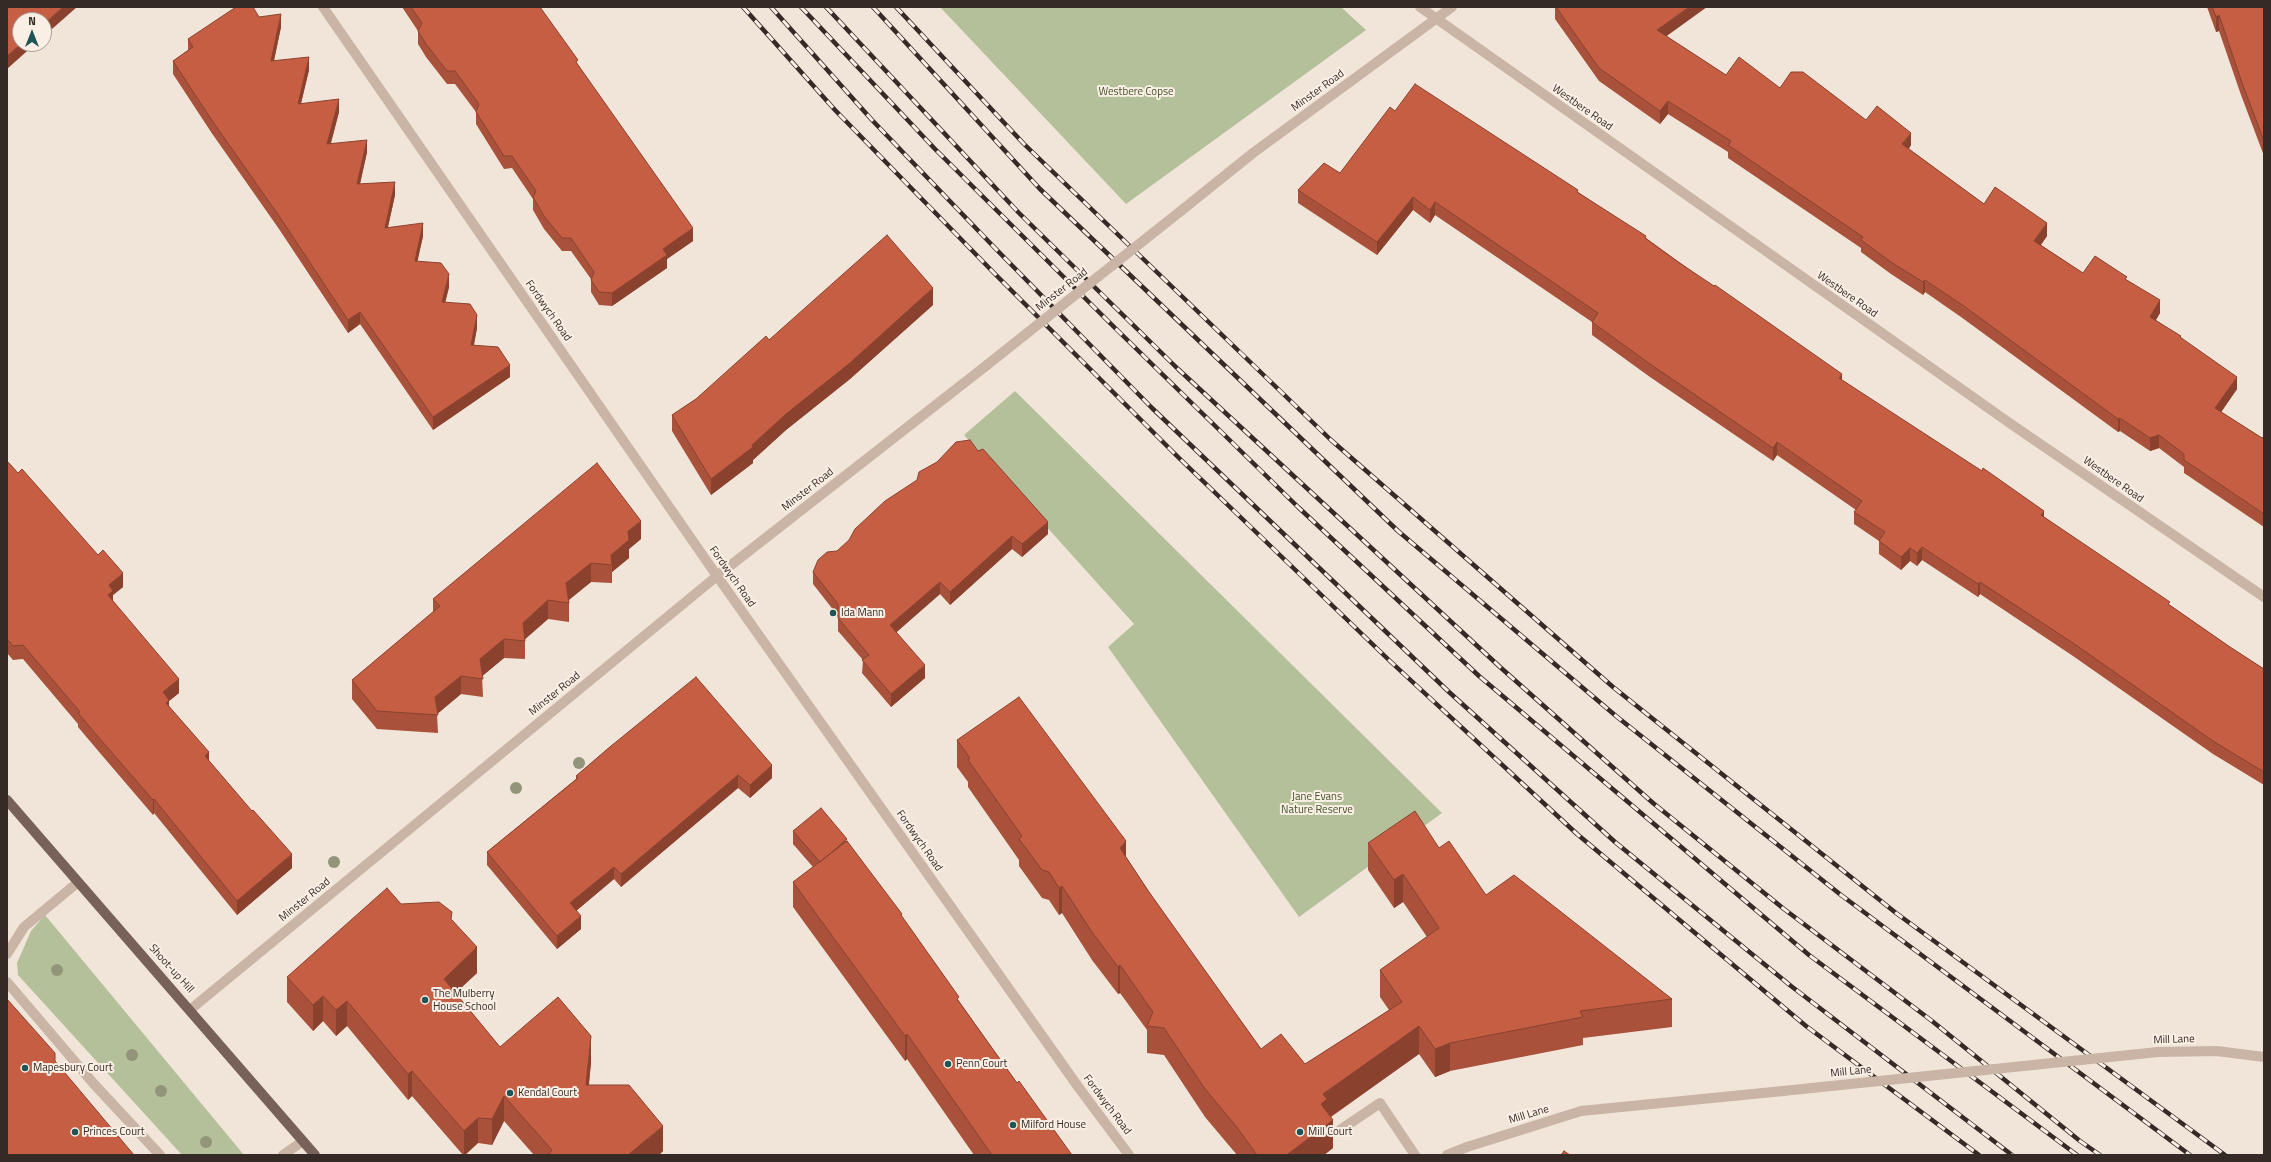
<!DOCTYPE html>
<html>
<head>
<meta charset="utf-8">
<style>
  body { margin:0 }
  #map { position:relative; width:2271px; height:1162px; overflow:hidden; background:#f1e5d9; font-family:"Titillium Web",sans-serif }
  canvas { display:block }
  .frame { position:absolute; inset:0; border:8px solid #352a26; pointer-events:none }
  .north { position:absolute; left:12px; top:12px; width:40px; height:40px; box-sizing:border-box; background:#f9efe5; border:1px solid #aba099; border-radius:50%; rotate:0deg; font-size:11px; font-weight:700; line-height:16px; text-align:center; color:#352a26 }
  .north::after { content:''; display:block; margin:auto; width:14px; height:18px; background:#1d5455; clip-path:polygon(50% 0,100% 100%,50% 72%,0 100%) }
</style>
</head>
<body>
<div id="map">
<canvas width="2271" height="1162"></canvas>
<div class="frame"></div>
<div class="north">N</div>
</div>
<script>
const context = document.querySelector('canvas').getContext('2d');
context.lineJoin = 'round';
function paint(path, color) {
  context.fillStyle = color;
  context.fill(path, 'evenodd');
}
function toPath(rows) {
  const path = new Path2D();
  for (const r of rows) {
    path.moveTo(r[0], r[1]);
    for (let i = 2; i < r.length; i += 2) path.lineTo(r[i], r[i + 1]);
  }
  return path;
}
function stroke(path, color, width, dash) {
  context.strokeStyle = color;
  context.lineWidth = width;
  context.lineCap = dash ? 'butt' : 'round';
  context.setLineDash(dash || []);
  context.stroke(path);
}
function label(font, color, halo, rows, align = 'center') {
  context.font = font + ' "Titillium Web",sans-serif';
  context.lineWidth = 4;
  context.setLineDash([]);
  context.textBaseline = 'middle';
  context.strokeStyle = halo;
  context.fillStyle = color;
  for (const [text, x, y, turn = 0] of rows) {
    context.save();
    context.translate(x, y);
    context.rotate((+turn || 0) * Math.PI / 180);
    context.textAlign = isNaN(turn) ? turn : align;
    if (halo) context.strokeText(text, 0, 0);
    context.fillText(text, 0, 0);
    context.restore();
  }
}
paint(toPath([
  [940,7,1341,7,1366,30,1126,204],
  [1015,391,1442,813,1299,917,1108,647,1134,624,964,435],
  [45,915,244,1155,182,1155,18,975,17,963,31,931]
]), '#b4c099');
stroke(toPath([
  [323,7,717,576,1079,1088,1129,1155],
  [1420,7,2011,424,2264,597],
  [1182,210,1253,153,1452,7],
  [7,954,24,927,77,883],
  [7,982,93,1083,160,1155],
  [191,1009,717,576,987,365],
  [2158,1052,2217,1051,2264,1057],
  [1340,1130,1380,1103,1415,1155],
  [283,1155,303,1141],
  [1447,1155,1467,1147,1581,1111,1783,1091]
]), '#c9b4a5', 10);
stroke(toPath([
  [7,800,315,1155]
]), '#776158', 10);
const rail = toPath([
  [743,7,835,110,995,274,1179,458,1391,662,1577,834,1806,1026,1979,1155],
  [771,7,872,120,992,245,1152,408,1449,692,1615,842,1791,986,2012,1155],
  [801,7,935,149,1112,325,1298,507,1479,676,1809,955,2077,1155],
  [826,7,1019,213,1178,369,1500,667,1653,803,1784,909,1932,1021,2080,1141,2100,1155],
  [873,7,1040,189,1398,531,1616,716,1841,895,2190,1155],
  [896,7,1024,144,1331,440,1613,687,1896,913,2225,1155]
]);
stroke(rail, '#352a26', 4.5);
stroke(rail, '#f9efe5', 3, [9]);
stroke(toPath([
  [987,365,1182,210],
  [1783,1091,2158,1052]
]), '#c9b4a5', 10);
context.fillStyle = '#929579';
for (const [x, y] of [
  [579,763],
  [516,788],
  [334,862],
  [57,970],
  [132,1055],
  [161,1091],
  [206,1142]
]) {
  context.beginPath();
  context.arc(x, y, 6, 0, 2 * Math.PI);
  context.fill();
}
paint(toPath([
  [402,7,540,7,693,241,667,259,667,268,612,306,599,305,591,292,591,279,571,251,562,251,544,229,533,210,533,199,512,168,504,169,476,124,476,112,455,84,447,84,426,57,418,44,418,31],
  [1555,7,1666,36,1726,75,1780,88,1866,120,1911,145,1909,149,1984,204,2047,236,2041,245,2083,273,2127,280,2160,313,2156,320,2181,338,2237,389,2221,412,2262,438,2264,436,2264,527,2184,473,2184,467,2159,448,2150,451,2120,431,2118,432,1961,317,1925,292,1923,295,1891,274,1861,252,1861,248,1728,158,1728,152,1668,114,1660,124,1599,81,1555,19],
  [2207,7,2264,7,2264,156,2241,95,2219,31,2216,32],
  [281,27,274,61,309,70,301,103,339,112,331,143,367,152,360,184,395,195,388,227,423,236,417,261,449,287,445,303,477,328,474,345,510,377,433,430,360,324,348,333,279,229,211,132,173,74,173,61,188,50,188,39],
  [1395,111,1578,192,1646,238,1842,380,2044,517,2230,647,2264,669,2264,785,2213,754,2073,656,1980,594,1978,597,1922,560,1917,566,1910,561,1901,570,1879,554,1879,541,1854,524,1854,512,1856,510,1777,455,1773,461,1650,377,1592,335,1592,322,1435,215,1430,223,1413,210,1377,255,1298,203,1298,190,1340,173],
  [933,305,850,379,786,430,753,460,753,463,711,495,672,431,672,415,696,399,769,340],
  [978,451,1048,534,1022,557,1012,549,950,605,940,594,896,632,925,678,891,707,862,673,863,660,838,631,838,616,813,584,813,572,837,551],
  [7,461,123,587,113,595,113,601,179,693,169,701,169,706,209,761,292,868,237,915,154,813,153,815,100,753,78,727,78,724,23,659,13,660,7,653],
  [641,539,629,549,629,558,612,572,612,583,591,582,569,600,569,622,548,619,525,639,525,659,504,658,482,676,483,697,461,694,437,714,438,733,377,729,352,699,352,680,433,612,433,599],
  [957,740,1126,857,1149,892,1261,1049,1305,1064,1389,1010,1380,997,1380,970,1427,937,1403,902,1394,908,1368,870,1368,843,1439,848,1486,895,1672,999,1672,1027,1583,1038,1583,1045,1450,1071,1435,1077,1419,1054,1331,1117,1333,1148,1324,1155,1237,1155,1205,1117,1164,1055,1147,1053,1147,1030,1120,993,1118,994,1092,960,1062,913,1059,915,1049,900,1042,898,1019,866,1019,860,968,787,968,782,957,767],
  [611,746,772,778,750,798,738,788,621,887,614,879,576,911,581,929,557,949,487,865,487,852,576,779,576,776],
  [793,831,847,841,902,918,959,1001,1017,1083,1072,1155,974,1155,907,1059,905,1061,793,907,793,882,813,867,793,844],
  [401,904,452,920,477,973,455,993,500,1047,591,1062,589,1085,663,1151,659,1155,534,1155,504,1121,492,1145,478,1143,465,1155,463,1155,412,1096,408,1100,347,1026,336,1036,323,1021,313,1031,287,1002,287,977]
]), '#a9513a');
paint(toPath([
  [63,7,77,7,44,36,44,24],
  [1689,7,1707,7,1657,43,1657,30],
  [281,14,281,27,271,74,271,61],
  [2219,15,2219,31,2216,32,2216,17],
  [21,44,35,44,7,69,7,56],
  [309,57,309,70,298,116,298,104],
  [339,99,339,112,327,157,327,144],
  [1668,101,1668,114,1660,124,1660,111],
  [1911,133,1911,145,1902,157,1902,144],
  [367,140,367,152,357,197,357,184],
  [395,182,395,195,385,240,385,228],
  [1413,197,1413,210,1377,255,1377,242],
  [1435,202,1435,215,1430,223,1430,210],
  [423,223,423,236,415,273,415,261],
  [2047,223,2047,236,2034,254,2034,241],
  [693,228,693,241,667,259,667,268,612,306,612,293,663,249],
  [449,274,449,287,442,315,442,302],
  [1925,280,1925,292,1923,295,1923,282],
  [933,288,933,305,850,379,786,430,753,460,753,463,711,495,711,479,752,445,786,414],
  [2160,300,2160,313,2150,329,2150,317],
  [360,312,360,324,348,333,348,320],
  [477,315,477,328,471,358,471,345],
  [510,365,510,377,433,430,433,417],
  [1842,374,1842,387,1839,378],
  [2237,377,2237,389,2215,421,2215,408],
  [2120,418,2120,431,2118,432,2118,419],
  [2159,435,2159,448,2150,451,2150,438],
  [1777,442,1777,455,1773,461,1773,448],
  [2044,511,2044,524,2041,515],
  [641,521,641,539,629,549,629,558,612,572,612,565,611,555,628,531],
  [1048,522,1048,534,1022,557,1022,544],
  [1012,536,1012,549,950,605,950,592],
  [1922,547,1922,560,1917,566,1917,553],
  [1910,548,1910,561,1901,570,1901,557],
  [591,563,591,582,566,602,566,583],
  [123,573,123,587,113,595,113,605,108,609,109,585],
  [940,582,940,594,890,638,890,625],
  [1980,582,1980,594,1978,597,1978,584],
  [548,600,548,619,523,641,523,623],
  [504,639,504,658,480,678,480,659],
  [925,665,925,678,891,707,891,694],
  [461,676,461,694,436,715,435,697],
  [179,679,179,693,169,701,169,715,163,692],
  [209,752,209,766,205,756],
  [772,765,772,778,750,798,750,785],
  [738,775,738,788,621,887,621,874],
  [154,799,154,813,153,815,153,800],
  [1126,841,1126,869,1120,848],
  [292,854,292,868,237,915,237,901],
  [614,867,614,879,570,916,570,903],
  [1403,874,1403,902,1394,908,1394,880],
  [1062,886,1062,913,1059,915,1059,888],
  [581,916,581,929,557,949,557,936],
  [477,947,477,973,444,1004,444,979],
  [1120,965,1120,993,1118,994,1118,967],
  [323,996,323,1021,313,1031,313,1005],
  [347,1001,347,1026,336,1036,336,1010],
  [1419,1026,1419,1054,1327,1119,1333,1120,1333,1148,1324,1155,1288,1155,1288,1154,1321,1104,1323,1094],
  [907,1034,907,1059,905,1061,905,1036],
  [591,1036,591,1062,586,1110,586,1085],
  [1450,1043,1450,1071,1435,1077,1435,1049],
  [412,1071,412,1096,408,1100,408,1074],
  [504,1096,504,1121,492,1145,492,1119],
  [478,1118,478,1143,465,1155,464,1155,464,1131],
  [663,1126,663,1151,659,1155,628,1155]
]), '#8a422f');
const building = toPath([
  [7,7,63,7,44,24,44,20,20,20,20,44,21,44,7,56,7,7],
  [236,7,253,7,259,17,281,14,271,61,309,57,298,104,339,99,327,144,367,140,357,184,395,182,385,228,423,223,415,261,441,263,449,274,442,302,470,304,477,315,471,345,498,347,510,365,433,417,360,312,348,320,279,216,211,119,173,61,193,47,188,39,236,7],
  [411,7,540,7,578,60,576,62,693,228,663,249,667,255,612,293,599,292,591,280,594,272,571,238,562,238,544,216,533,197,536,191,512,156,504,156,476,112,479,104,455,71,447,71,426,44,418,31,422,23,411,7],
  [1556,7,1689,7,1657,30,1726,75,1739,57,1780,88,1791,72,1803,72,1866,120,1877,106,1911,133,1902,144,1984,204,1995,187,2047,223,2034,241,2083,273,2095,256,2127,277,2125,279,2160,300,2150,317,2181,336,2180,337,2237,377,2215,408,2262,438,2264,436,2264,514,2184,460,2184,454,2159,435,2150,438,2120,418,2118,419,1961,304,1925,280,1923,282,1891,262,1861,240,1863,237,1728,145,1731,141,1668,101,1660,111,1599,68,1556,7],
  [2212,7,2264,7,2264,141,2241,80,2219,15,2216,17,2212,7],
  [1415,84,1578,190,1577,192,1646,236,1645,238,1678,262,1714,286,1715,285,1842,374,1839,378,1982,471,1983,468,2044,511,2041,515,2170,602,2168,604,2230,647,2264,669,2264,772,2213,741,2073,643,1980,582,1978,584,1922,547,1917,553,1910,548,1901,557,1879,541,1885,532,1854,512,1862,501,1777,442,1773,448,1650,364,1592,322,1598,313,1435,202,1430,210,1413,197,1377,242,1298,190,1324,163,1340,173,1390,107,1395,111,1415,84],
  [887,235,933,288,850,363,786,414,752,445,753,447,711,479,672,415,696,399,766,336,769,340,887,235],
  [970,440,978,451,983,449,1048,522,1022,544,1012,536,950,592,940,582,890,625,925,665,891,694,862,660,869,655,838,618,838,604,813,572,818,560,827,552,837,551,849,540,855,529,885,501,917,480,919,472,937,462,956,442,970,440],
  [7,461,18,473,22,469,98,555,103,550,123,573,109,585,113,591,108,595,179,679,163,692,169,700,166,703,209,752,205,756,252,811,253,810,292,854,237,901,154,799,153,800,100,739,78,713,80,712,23,645,13,646,7,639,7,461],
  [597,463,641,521,628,531,629,540,611,555,612,565,591,563,566,583,569,603,548,600,523,623,525,641,504,639,480,659,483,679,461,676,435,697,438,715,377,711,352,680,440,606,433,599,597,463],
  [696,677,772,765,750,785,738,775,621,874,614,867,570,903,581,916,557,936,487,852,578,778,576,776,611,746,696,677],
  [1019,697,1126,841,1120,848,1149,892,1261,1049,1281,1034,1305,1064,1402,1002,1380,970,1439,928,1403,874,1394,880,1368,843,1415,811,1439,848,1449,841,1486,895,1514,875,1672,999,1580,1011,1583,1017,1450,1043,1435,1049,1419,1026,1323,1094,1327,1099,1321,1104,1333,1120,1288,1154,1288,1155,1257,1155,1236,1126,1205,1089,1164,1028,1147,1026,1153,1012,1120,965,1118,967,1092,932,1062,886,1059,888,1049,872,1042,870,1019,839,1022,836,968,760,970,758,957,740,1019,697],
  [821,808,847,839,831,853,820,862,793,831,821,808],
  [847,841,902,914,901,915,959,997,957,999,1017,1083,1019,1081,1072,1155,992,1155,907,1034,905,1036,793,882,847,841],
  [387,888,401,904,439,902,452,912,451,919,477,947,444,979,500,1047,558,997,591,1036,586,1085,629,1085,663,1126,628,1155,548,1155,552,1150,504,1096,492,1119,478,1118,464,1131,412,1071,408,1074,347,1001,336,1010,323,996,313,1005,287,977,387,888],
  [7,999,55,1053,55,1061,134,1155,7,1155,7,999],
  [1564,1151,1570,1155,1561,1155,1564,1151]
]);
paint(building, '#c55e43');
stroke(building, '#8a422f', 1);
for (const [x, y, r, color] of [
  [833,613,4,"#1d5455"],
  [425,1000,4,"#1d5455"],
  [948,1064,4,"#1d5455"],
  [25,1068,4,"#1d5455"],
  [510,1093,4,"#1d5455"],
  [1013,1125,4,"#1d5455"],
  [75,1132,4,"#1d5455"],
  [1300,1132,4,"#1d5455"]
]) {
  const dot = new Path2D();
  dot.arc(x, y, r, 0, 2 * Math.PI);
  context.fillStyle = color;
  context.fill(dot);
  stroke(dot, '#f9efe5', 1.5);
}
label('11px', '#352a26', '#f9efe5', [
  ["Minster Road",1318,91,-36],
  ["Westbere Road",1582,108,35],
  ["Minster Road",1062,290,-38],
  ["Westbere Road",1847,295,35],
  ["Fordwych Road",548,311,55],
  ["Westbere Road",2113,480,35],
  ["Minster Road",808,490,-38],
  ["Fordwych Road",732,577,55],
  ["Minster Road",555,694,-39],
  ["Fordwych Road",919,841,55],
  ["Minster Road",305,900,-39],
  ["Shoot-up Hill",171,969,48],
  ["Mill Lane",2174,1040,-2],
  ["Mill Lane",1851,1072,-6],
  ["Fordwych Road",1107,1105,53],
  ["Mill Lane",1529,1115,-17]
]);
label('11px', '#45532b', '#f9efe5', [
  ["Westbere Copse",1136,92],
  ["Jane Evans",1317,797],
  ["Nature Reserve",1317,810]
]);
label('11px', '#352a26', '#f9efe5', [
  ["Ida Mann",841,613],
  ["The Mulberry",433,994],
  ["House School",433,1007],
  ["Penn Court",956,1064],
  ["Mapesbury Court",33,1068],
  ["Kendal Court",518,1093],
  ["Milford House",1021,1125],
  ["Princes Court",83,1132],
  ["Mill Court",1308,1132]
], 'left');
</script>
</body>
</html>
